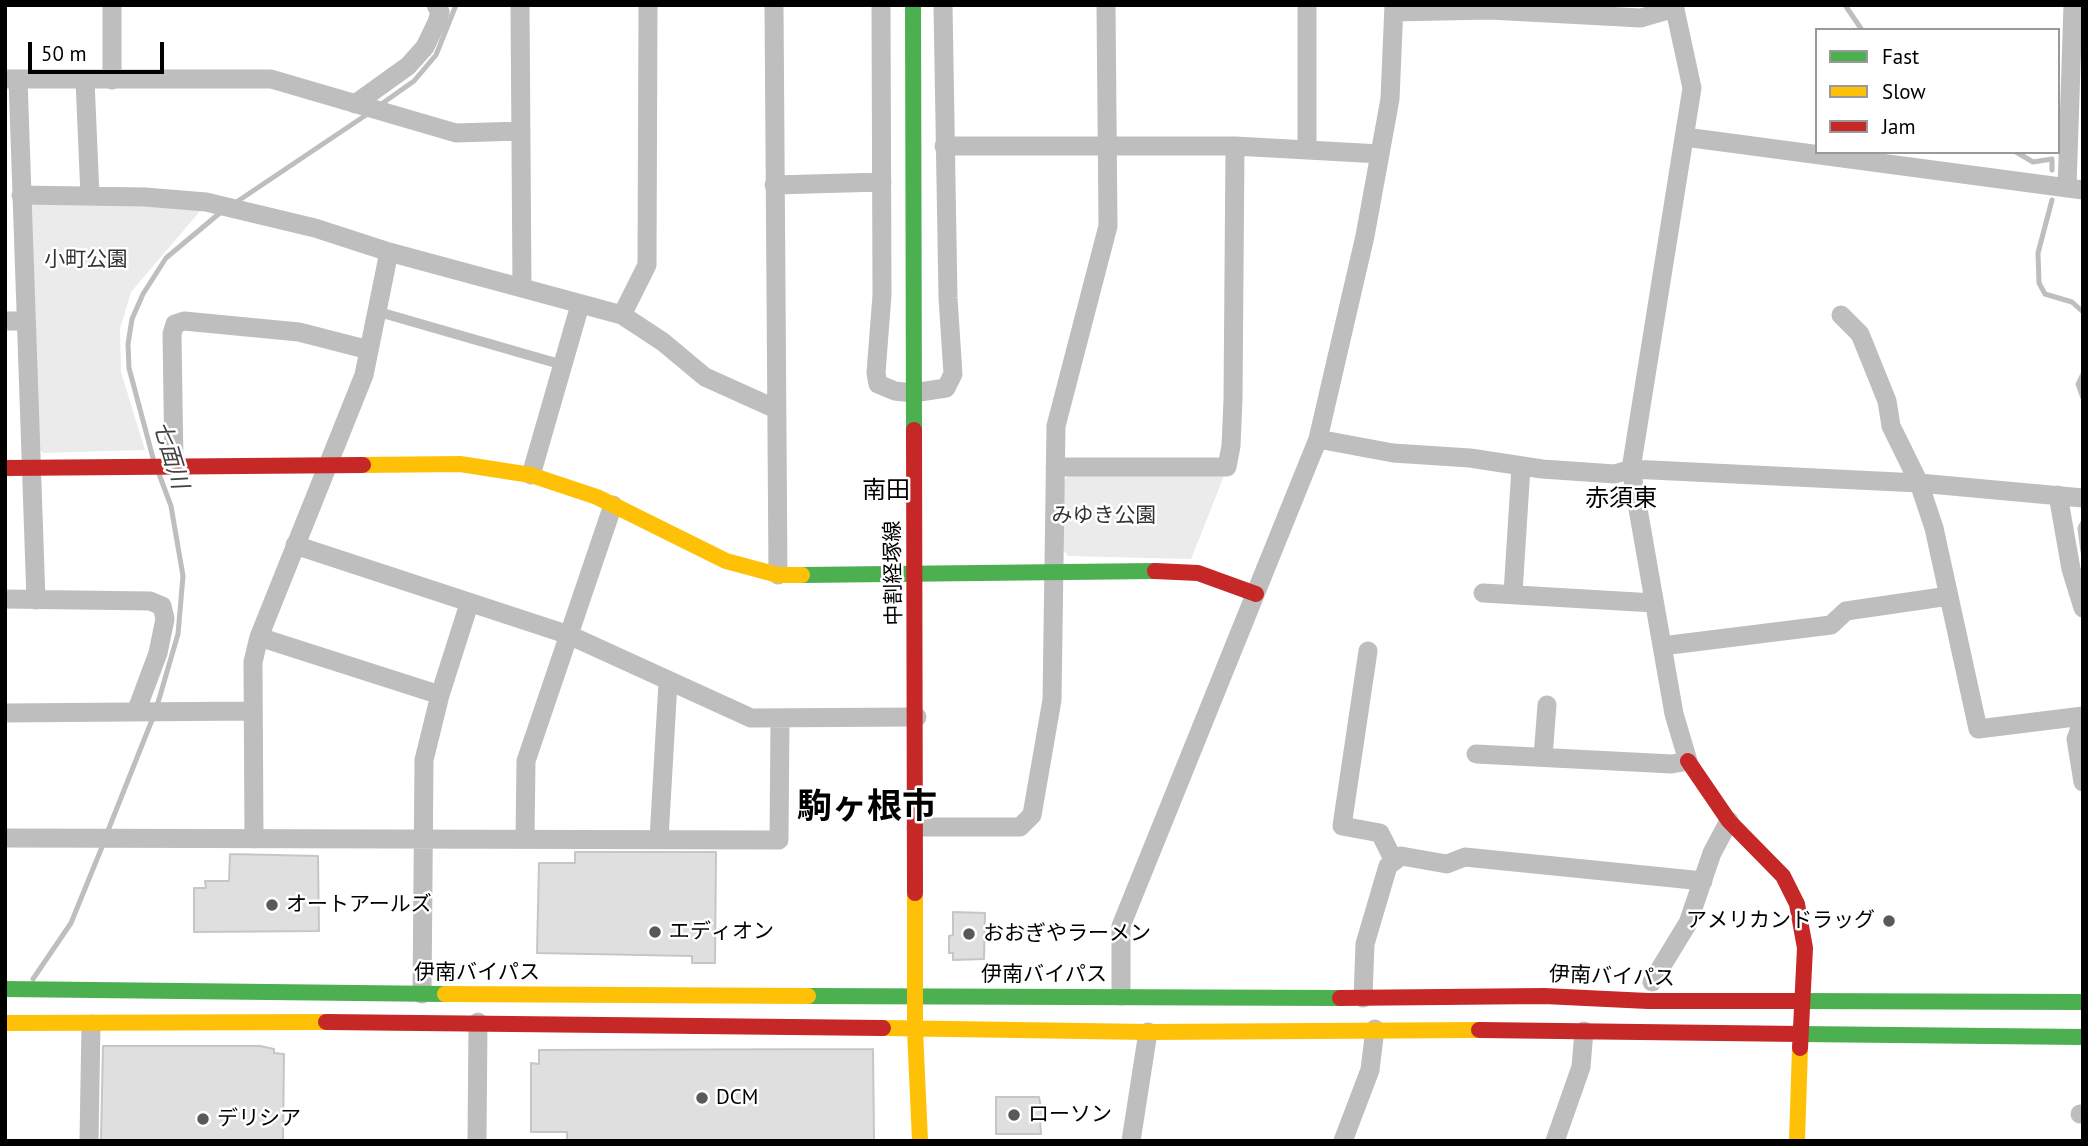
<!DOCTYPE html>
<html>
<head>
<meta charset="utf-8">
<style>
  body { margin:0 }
  #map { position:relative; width:2088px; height:1146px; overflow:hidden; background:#fff; font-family:"PT Sans",sans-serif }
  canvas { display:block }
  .frame { position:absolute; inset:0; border:7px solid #000; pointer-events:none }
  .legend { position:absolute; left:1815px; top:28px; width:245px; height:126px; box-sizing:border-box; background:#fff; border:2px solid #999; margin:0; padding:9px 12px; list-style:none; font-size:21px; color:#000 }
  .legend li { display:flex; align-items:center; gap:14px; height:35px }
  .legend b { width:35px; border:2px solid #999 }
  .scale { position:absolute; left:28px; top:42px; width:136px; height:32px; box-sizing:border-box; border:4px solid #000; border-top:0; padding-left:9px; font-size:21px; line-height:24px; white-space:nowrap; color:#000; -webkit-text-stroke:5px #fff; paint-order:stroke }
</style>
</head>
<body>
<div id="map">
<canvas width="2088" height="1146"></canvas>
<div class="frame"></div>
<ul class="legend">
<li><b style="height:9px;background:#4caf50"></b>Fast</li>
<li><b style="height:9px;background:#ffc107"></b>Slow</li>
<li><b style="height:9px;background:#c62828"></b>Jam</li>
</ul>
<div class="scale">50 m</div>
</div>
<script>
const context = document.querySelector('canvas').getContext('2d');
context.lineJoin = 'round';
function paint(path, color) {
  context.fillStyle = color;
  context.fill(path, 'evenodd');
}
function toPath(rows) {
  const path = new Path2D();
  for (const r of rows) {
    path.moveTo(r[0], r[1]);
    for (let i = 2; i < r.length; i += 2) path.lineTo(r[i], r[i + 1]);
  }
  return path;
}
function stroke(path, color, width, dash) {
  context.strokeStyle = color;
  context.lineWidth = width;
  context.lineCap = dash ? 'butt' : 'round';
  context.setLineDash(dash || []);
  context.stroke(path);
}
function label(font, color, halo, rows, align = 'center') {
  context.font = font + ' "PT Sans","Noto Sans JP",sans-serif';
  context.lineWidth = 5;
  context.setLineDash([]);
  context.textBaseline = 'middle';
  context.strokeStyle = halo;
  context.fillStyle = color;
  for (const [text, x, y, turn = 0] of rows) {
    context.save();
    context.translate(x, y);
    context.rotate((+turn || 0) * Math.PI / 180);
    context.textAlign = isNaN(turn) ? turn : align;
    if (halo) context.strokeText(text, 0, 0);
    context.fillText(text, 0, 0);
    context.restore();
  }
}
paint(toPath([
  [36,202,145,205,201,210,131,292,120,329,121,372,145,450,43,453,39,449,28,210],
  [1069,475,1224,476,1191,559,1068,556,1063,550,1062,483]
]), '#ebebeb');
stroke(toPath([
  [1845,5,1862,30],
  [380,105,414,81,436,55,456,5],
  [2016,152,2033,162,2052,159,2052,170],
  [2052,200,2038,253,2039,283,2045,294,2072,302,2083,312],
  [235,203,369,113],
  [2083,374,2078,384,2083,398],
  [153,458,129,368,128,344,132,319,143,294,166,258,221,212],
  [2083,522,2080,528,2083,552],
  [157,706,178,634,183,576,171,506,159,474],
  [107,833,154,715],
  [33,979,71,923,104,842]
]), '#bebebe', 5);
const building = toPath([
  [575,852,716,852,715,963,692,963,692,956,537,953,539,863,575,863,575,852],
  [230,854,318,856,319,931,194,932,194,888,206,888,205,881,229,881,230,854],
  [953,912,985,913,984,959,953,960,953,953,949,953,949,936,953,935,953,912],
  [103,1046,260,1046,274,1049,274,1053,284,1054,283,1141,101,1140,103,1046],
  [873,1049,874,1141,567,1141,567,1132,531,1132,531,1063,539,1064,539,1050,873,1049],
  [996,1097,1039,1097,1043,1119,1040,1119,1041,1134,996,1134,996,1097]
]);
paint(building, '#dfdfdf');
stroke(building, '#c6c6c6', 2);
stroke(toPath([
  [379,312,563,365]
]), '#bebebe', 10);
stroke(toPath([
  [112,5,112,80],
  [520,5,522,288],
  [774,5,778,575],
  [881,5,882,295,876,373,878,384,895,391,913,393,946,388,953,374,948,298,943,5],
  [1307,5,1307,148],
  [1394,12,1490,10,1641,18,1675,8],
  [5,79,271,79,456,133,521,131],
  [18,79,36,600],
  [85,80,90,196],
  [355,104,408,66,425,47,437,22,440,12,436,5],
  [1685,137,2083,190],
  [944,146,1235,146,1380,154],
  [774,185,882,182],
  [2067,188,2073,5],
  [21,195,145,197,206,202,315,228,389,252,622,315,663,342,705,377,776,409],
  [622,315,647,265,648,5],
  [1841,315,1860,334,1887,401,1891,426,1919,483,1934,528,1978,729,2083,716],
  [5,321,26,321],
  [1318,439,1393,453,1470,458,1542,469,1615,474,1631,469,1919,483,2083,498],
  [174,465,172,334,175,324,184,321,299,332,369,350],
  [1055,467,1227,467,1231,446,1233,400,1235,146],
  [531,475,580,305],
  [2058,495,2071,569,2083,608],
  [295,545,569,635,751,718,917,717],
  [1483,593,1654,603],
  [1513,593,1521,467],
  [5,599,150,601,162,606,165,619,158,653,136,712],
  [259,637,440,695],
  [1662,646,1831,625,1846,611,1949,596],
  [1368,651,1342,826,1380,833,1394,861],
  [5,713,253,711],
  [2083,720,2076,739,2083,782],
  [1476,754,1672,764,1688,761,1674,714,1631,469,1692,88,1674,5],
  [1543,757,1547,705],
  [916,827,1020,827,1032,815,1052,700,1056,426,1108,226,1106,5],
  [525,837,526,761,613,505],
  [5,838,779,840,780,719],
  [254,839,253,662,259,637,364,375,389,252],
  [659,839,668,682],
  [1652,982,1688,923,1712,853,1729,821],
  [422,994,424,760,440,695,469,604],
  [1121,996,1121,926,1318,439,1365,236,1390,99,1394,5],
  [1363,998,1365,944,1388,866,1401,856,1447,864,1465,857,1703,881],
  [2080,1114,2083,1114],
  [89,1141,91,1024],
  [477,1141,478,1022],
  [1131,1141,1148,1032],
  [1343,1141,1370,1070,1375,1029],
  [1555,1141,1581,1067,1584,1031]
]), '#bebebe', 19);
stroke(toPath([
  [913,5,914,430],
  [802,575,1155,571],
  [5,989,445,994],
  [808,996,1340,998],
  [1794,1001,2083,1002],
  [1800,1034,2083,1037]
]), '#4caf50', 16);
stroke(toPath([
  [363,465,460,464,531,475,597,497,726,561,778,575,802,575],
  [915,893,915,1030,920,1141],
  [445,994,808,996],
  [5,1023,326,1022],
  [883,1028,1148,1032,1479,1030],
  [1797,1141,1800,1048]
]), '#ffc107', 16);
stroke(toPath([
  [914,430,915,893],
  [5,468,363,465],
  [1155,571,1198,573,1256,594],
  [1688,761,1729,821,1783,876,1797,904,1805,948,1800,1048],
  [1340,998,1544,996,1648,1001,1794,1001],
  [326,1022,883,1028],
  [1479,1030,1800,1034]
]), '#c62828', 16);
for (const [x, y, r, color] of [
  [272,905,7,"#595959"],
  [1889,921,7,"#595959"],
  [655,932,7,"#595959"],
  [969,934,7,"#595959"],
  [702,1098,7,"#595959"],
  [1014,1115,7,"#595959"],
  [203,1119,7,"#595959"]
]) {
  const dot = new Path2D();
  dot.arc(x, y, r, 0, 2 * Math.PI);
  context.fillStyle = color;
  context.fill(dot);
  stroke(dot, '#fff', 2.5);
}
label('21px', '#323232', '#fff', [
  ["小町公園",86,260],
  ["みゆき公園",1104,516]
]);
label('21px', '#000', '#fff', [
  ["中割経塚線",894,573,-91],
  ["伊南バイパス",477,973],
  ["伊南バイパス",1044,975],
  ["伊南バイパス",1612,977,2]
]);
label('21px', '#000', '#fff', [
  ["オートアールズ",286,905],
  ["アメリカンドラッグ",1875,921,"right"],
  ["エディオン",669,932],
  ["おおぎやラーメン",983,934],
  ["DCM",716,1098],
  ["ローソン",1028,1115],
  ["デリシア",217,1119]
], 'left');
label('italic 23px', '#434343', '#fff', [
  ["七面川",170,455,73]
]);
label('24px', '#000', '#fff', [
  ["南田",886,491],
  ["赤須東",1621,499]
]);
label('bold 35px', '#000', '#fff', [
  ["駒ヶ根市",867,808]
]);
</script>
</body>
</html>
